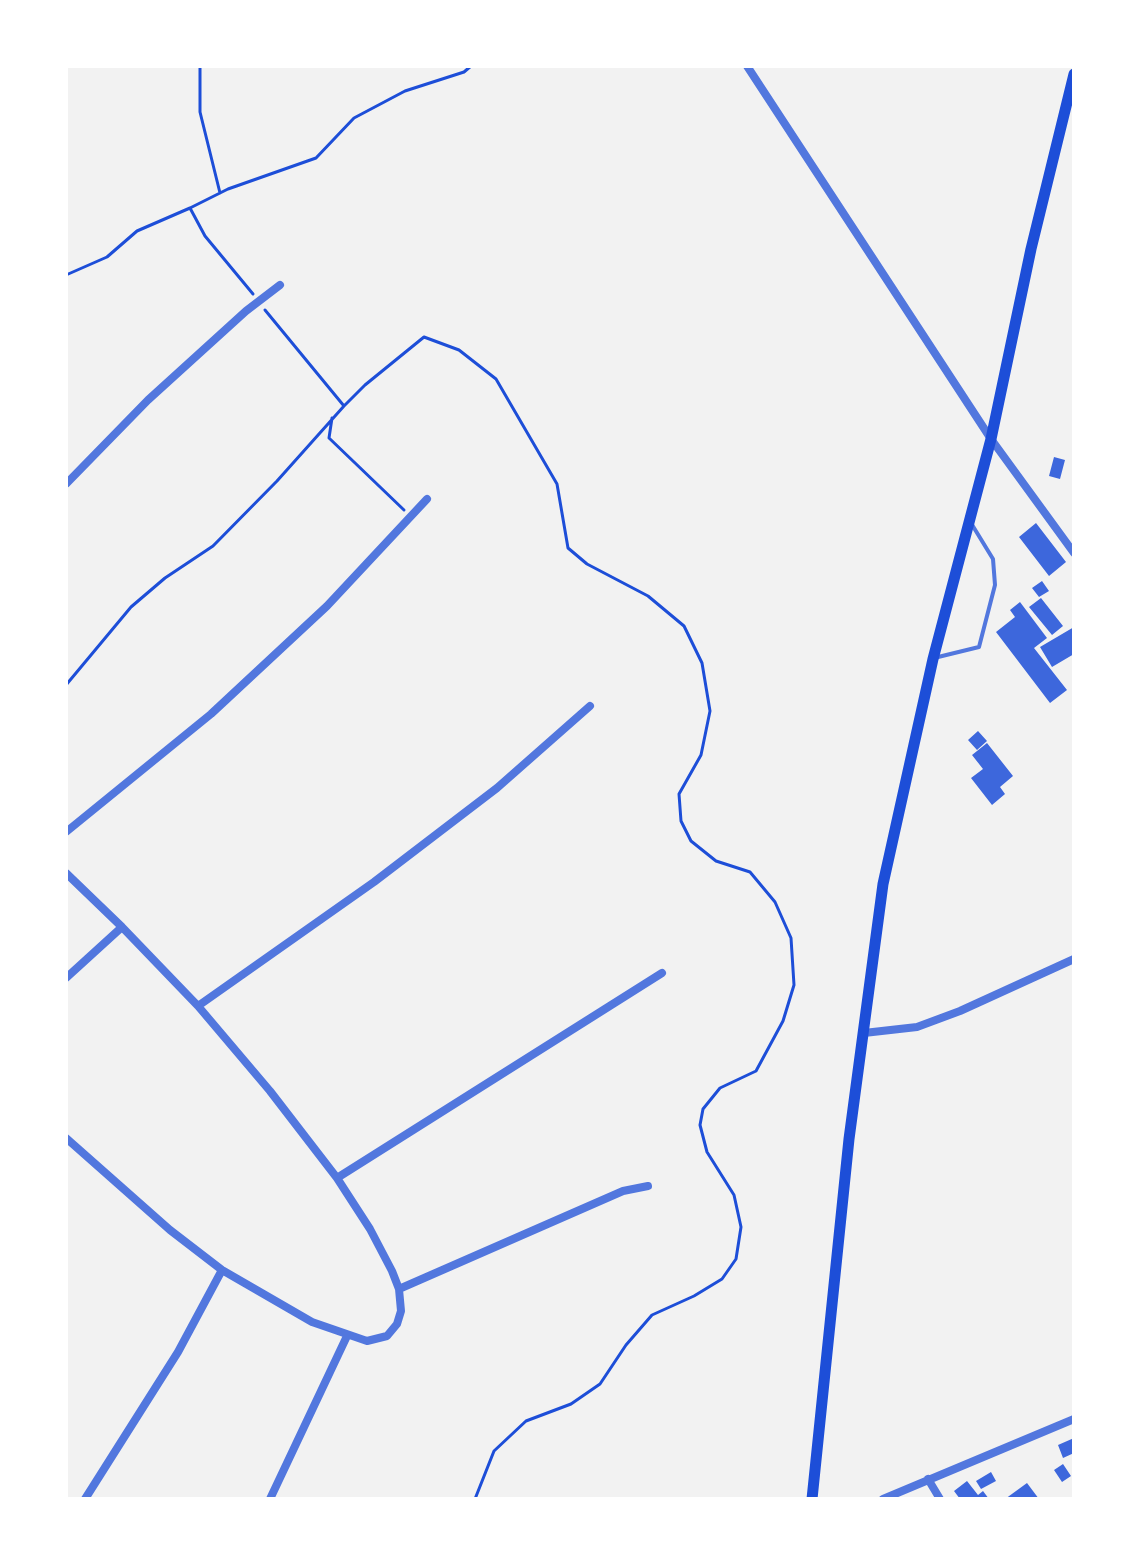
<!DOCTYPE html>
<html>
<head>
<meta charset="utf-8">
<style>
  body { margin:0 }
  #map { position:relative; width:1140px; height:1565px; overflow:hidden; background:#f2f2f2; font-family:"Sofia Sans Condensed",sans-serif }
  canvas { display:block }
  .frame { position:absolute; inset:0; border:68px solid #fff; pointer-events:none }
</style>
</head>
<body>
<div id="map">
<canvas width="1140" height="1565"></canvas>
<div class="frame"></div>
</div>
<script>
const context = document.querySelector('canvas').getContext('2d');
context.lineJoin = 'round';
function paint(path, color) {
  context.fillStyle = color;
  context.fill(path, 'evenodd');
}
function toPath(rows) {
  const path = new Path2D();
  for (const r of rows) {
    path.moveTo(r[0], r[1]);
    for (let i = 2; i < r.length; i += 2) path.lineTo(r[i], r[i + 1]);
  }
  return path;
}
function stroke(path, color, width, dash) {
  context.strokeStyle = color;
  context.lineWidth = width;
  context.lineCap = dash ? 'butt' : 'round';
  context.setLineDash(dash || []);
  context.stroke(path);
}
paint(toPath([
  [1054,457,1065,460,1060,479,1049,476],
  [1036,523,1066,562,1049,576,1019,537],
  [1042,581,1049,591,1039,597,1032,588],
  [1041,598,1063,626,1052,635,1029,607],
  [1020,602,1047,638,1034,648,1067,690,1050,703,996,632,1015,617,1010,610],
  [1074,627,1074,654,1052,667,1040,647],
  [978,731,987,741,977,750,968,740],
  [987,743,1013,776,1000,787,1005,794,992,805,971,778,983,769,972,755],
  [1074,1438,1074,1453,1063,1458,1058,1445],
  [1063,1464,1071,1476,1062,1482,1054,1470],
  [991,1472,996,1481,981,1489,976,1481],
  [967,1481,978,1495,983,1491,989,1499,960,1499,954,1491],
  [1027,1483,1039,1499,1005,1499]
]), '#3d67dc');
stroke(toPath([
  [200,66,200,112,220,193],
  [190,208,228,189,316,158,354,118,405,91,464,72,471,66],
  [66,275,107,257,137,231,190,208,205,236,253,294],
  [265,310,344,406],
  [332,418,329,438,404,510],
  [66,685,131,607,165,578,213,546,277,481,344,406,365,385,424,337,459,350,496,379,557,484,568,548,587,564,648,596,684,626,702,663,710,711,701,755,679,794,681,821,691,841,716,861,750,872,775,902,791,938,794,985,783,1021,756,1071,720,1088,703,1109,700,1125,707,1152,734,1195,741,1227,736,1259,722,1279,694,1296,652,1315,626,1345,600,1384,571,1404,526,1421,494,1451,475,1499]
]), '#1d4ed8', 3);
stroke(toPath([
  [934,658,979,647,995,585,993,559,971,523]
]), '#5277de', 4);
stroke(toPath([
  [747,66,991,439,1074,553],
  [66,484,148,400,246,311,280,285],
  [66,832,211,714,327,606,427,499],
  [66,873,122,927,198,1006,270,1091,337,1178,370,1229,392,1271,399,1289,401,1311,397,1324,387,1336,367,1341,312,1322,222,1270,170,1230,66,1138],
  [66,978,122,927],
  [198,1006,374,882,497,788,590,706],
  [864,1033,917,1027,960,1011,1074,959],
  [337,1178,662,973],
  [399,1289,623,1191,648,1186],
  [928,1479,940,1499],
  [85,1499,178,1352,222,1270],
  [270,1499,347,1336],
  [883,1499,1074,1419]
]), '#5277de', 8);
stroke(toPath([
  [812,1499,849,1139,883,884,933,659,991,439,1031,249,1074,74]
]), '#1d4ed8', 11);
</script>
</body>
</html>
